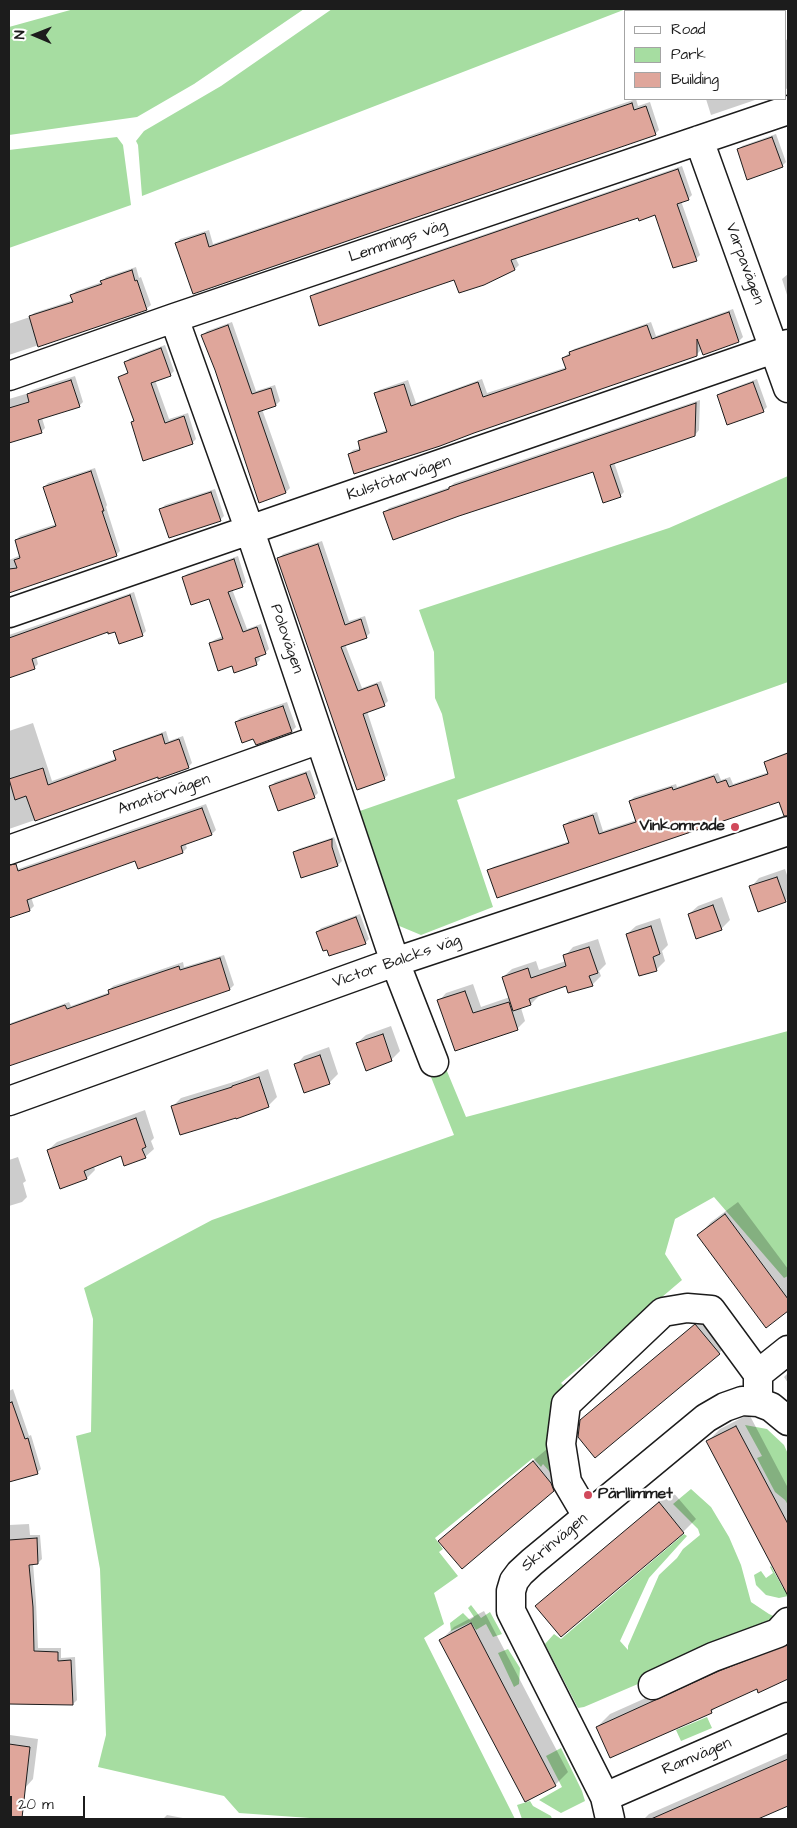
<!DOCTYPE html>
<html>
<head>
<meta charset="utf-8">
<style>
  body { margin:0 }
  #map { position:relative; width:797px; height:1828px; overflow:hidden; background:#fff; font-family:"Architects Daughter",sans-serif }
  canvas { display:block }
  .frame { position:absolute; inset:0; border:10px solid #1c1c1c; pointer-events:none }
  .legend { position:absolute; left:624px; top:10px; width:162px; height:90px; box-sizing:border-box; background:#fff; border:1px solid #a4a4a4; margin:0; padding:6px 9px; list-style:none; font-size:15px; color:#1c1c1c }
  .legend li { display:flex; align-items:center; gap:10px; height:25px }
  .legend b { width:25px; border:1px solid #a4a4a4 }
  .north { position:absolute; left:10px; top:10px; width:50px; height:50px; -webkit-text-stroke:4px #fff; paint-order:stroke; rotate:271deg; font-size:14px; font-weight:700; line-height:20px; text-align:center; color:#1c1c1c }
  .north::after { content:''; display:block; margin:auto; width:18px; height:22px; background:#1c1c1c; clip-path:polygon(50% 0,100% 100%,50% 72%,0 100%) }
  .scale { position:absolute; left:10px; top:1796px; width:75px; height:22px; box-sizing:border-box; border:2px solid #1c1c1c; border-top:0; padding-left:6px; font-size:15px; line-height:18px; white-space:nowrap; color:#1c1c1c; -webkit-text-stroke:4px #fff; paint-order:stroke }
</style>
</head>
<body>
<div id="map">
<canvas width="797" height="1828"></canvas>
<div class="frame"></div>
<ul class="legend">
<li><b style="height:6px;background:#fff"></b>Road</li>
<li><b style="height:14px;background:#a6dda1"></b>Park</li>
<li><b style="height:14px;background:#dfa69b"></b>Building</li>
</ul>
<div class="north">N</div>
<div class="scale">20 m</div>
</div>
<script>
const context = document.querySelector('canvas').getContext('2d');
context.lineJoin = 'round';
function paint(path, color) {
  context.fillStyle = color;
  context.fill(path, 'evenodd');
}
function toPath(rows) {
  const path = new Path2D();
  for (const r of rows) {
    path.moveTo(r[0], r[1]);
    for (let i = 2; i < r.length; i += 2) path.lineTo(r[i], r[i + 1]);
  }
  return path;
}
function stroke(path, color, width, dash) {
  context.strokeStyle = color;
  context.lineWidth = width;
  context.lineCap = dash ? 'butt' : 'round';
  context.setLineDash(dash || []);
  context.stroke(path);
}
function label(font, color, halo, rows, align = 'center') {
  context.font = font + ' "Architects Daughter",sans-serif';
  context.lineWidth = 4.5;
  context.setLineDash([]);
  context.textBaseline = 'middle';
  context.strokeStyle = halo;
  context.fillStyle = color;
  for (const [text, x, y, turn = 0] of rows) {
    context.save();
    context.translate(x, y);
    context.rotate((+turn || 0) * Math.PI / 180);
    context.textAlign = isNaN(turn) ? turn : align;
    if (halo) context.strokeText(text, 0, 0);
    context.fillText(text, 0, 0);
    context.restore();
  }
}
paint(toPath([
  [74,9,304,9,194,84,137,117,9,135,9,27],
  [332,9,626,9,142,196,138,145,136,141,144,131,221,86],
  [117,137,123,145,131,205,9,248,9,150],
  [788,476,788,682,457,800,493,907,421,935,397,925,357,812,455,778,442,714,435,698,434,652,419,610,669,528],
  [788,1031,788,1276,784,1278,714,1197,675,1219,665,1254,682,1280,561,1383,569,1391,555,1478,543,1464,541,1467,533,1458,435,1538,443,1549,439,1552,458,1576,434,1593,444,1624,424,1638,515,1819,324,1819,239,1813,224,1796,98,1767,106,1735,100,1569,76,1436,91,1432,93,1319,84,1288,212,1220,454,1135,429,1072,444,1064,466,1117],
  [745,1425,767,1429,784,1445,788,1454,788,1505,785,1500,775,1492,757,1458,762,1456],
  [691,1489,711,1507,729,1537,741,1565,751,1602,769,1614,782,1620,645,1681,584,1707,578,1708,545,1644,554,1634,561,1639,684,1534,687,1536,649,1578,620,1641,628,1650,628,1646,659,1575,677,1558,683,1549,700,1535,698,1529,673,1504],
  [771,1566,783,1588,787,1587,788,1596,779,1598,766,1595,756,1585,754,1575,761,1571,766,1578,773,1573,770,1567],
  [471,1605,481,1618,490,1612,502,1634,493,1637,486,1624,476,1630,471,1622,451,1631,450,1623,463,1613,470,1620,474,1617,468,1608],
  [508,1649,520,1668,519,1684,514,1687,498,1653],
  [707,1717,712,1728,681,1741,676,1730],
  [561,1748,582,1791,585,1801,561,1813,539,1800,562,1787,546,1756],
  [530,1801,533,1806,551,1816,552,1819,522,1819,517,1805]
]), '#a6dda1');
paint(toPath([
  [788,39,788,88,786,89,786,40],
  [636,99,638,106,650,102,659,130,655,134,193,293,176,243,180,239,209,230,213,244],
  [706,99,758,99,711,115],
  [776,134,786,162,782,166,738,150,742,146],
  [682,166,692,195,688,199,681,201,700,255,696,259,656,214,638,216,515,257,519,265,515,269,484,284,455,278,311,297,315,293],
  [136,267,139,278,141,277,151,305,146,309,9,355,9,324,30,317,34,313,73,300,72,295,76,291,102,282,106,277],
  [788,274,788,298,782,279],
  [733,309,743,337,739,341,704,353,701,345,700,351,696,355,349,454,353,450,361,448,360,442,364,438,387,430,375,394,379,390,408,380,416,403,482,379,487,393,567,367,563,358,574,349,651,322,656,336],
  [232,322,256,391,275,385,280,401,276,405,262,409,290,488,286,492,216,370,203,335,207,331],
  [165,345,174,371,170,375,155,380,169,419,188,413,196,439,192,443,132,422,135,419,120,377,129,371,126,362,130,358],
  [75,376,83,402,79,406,42,418,45,428,41,432,9,442,9,399,29,393,32,390],
  [757,379,767,407,763,411,718,396,722,392],
  [700,400,699,430,695,435,614,462,624,492,620,496,593,470,385,512,389,508,450,487,454,483],
  [95,468,107,505,106,507,120,551,116,555,9,592,9,560,21,555,16,540,20,536,56,524,44,487,48,483],
  [215,489,224,516,220,520,161,509,165,505],
  [322,541,349,621,365,616,370,633,366,637,345,644,362,688,381,681,388,701,384,705,367,711,388,775,384,779,279,558,283,554],
  [238,556,246,582,242,586,232,589,247,629,261,624,269,649,265,653,259,655,260,660,256,664,233,664,210,644,214,640,223,636,210,597,183,578,187,574],
  [134,592,146,631,142,635,108,630,36,656,38,664,34,668,9,676,9,635],
  [287,702,296,727,292,731,236,722,240,718],
  [33,723,52,781,117,758,115,752,119,748,166,731,169,741,183,736,192,763,188,767,9,829,9,731],
  [788,752,788,797,764,806,489,871,493,867,570,841,565,825,569,821,597,812,603,831,636,820,630,801,634,797,676,784,677,787,718,773,721,780,730,777,733,784,769,772,765,763,770,759],
  [310,770,318,793,314,797,271,786,275,782],
  [206,804,216,830,212,834,185,843,187,848,183,852,136,859,31,897,34,906,30,910,11,916,9,908,9,872],
  [334,837,342,861,338,865,302,876,294,853,298,849],
  [785,869,788,878,788,898,785,901,751,887,759,878],
  [722,897,730,920,721,929,689,914,698,906],
  [360,914,369,939,365,943,317,932,321,928],
  [660,918,668,945,662,951,665,961,656,970,627,934,636,926],
  [598,939,606,964,599,971,601,976,592,985,566,985,539,994,539,996,531,1004,521,1008,525,1021,517,1029,456,1049,439,1001,446,993,473,984,481,1007,510,997,503,977,512,969,536,961,539,970,566,961,565,956,573,947],
  [224,955,234,985,230,989,9,1065,9,1025,11,1023,69,1002,71,1006,110,992,109,990,113,986,183,962,184,967],
  [391,1026,400,1051,391,1060,357,1043,366,1035],
  [329,1047,338,1074,330,1082,305,1091,296,1065,304,1056],
  [268,1069,277,1097,268,1106,172,1107,181,1098,240,1080],
  [145,1110,154,1138,151,1141,154,1149,145,1157,122,1155,94,1166,95,1170,87,1178,48,1150,57,1142],
  [18,1157,26,1181,23,1183,27,1197,22,1202,9,1206,9,1160],
  [738,1202,788,1269,788,1310,766,1326,699,1235,711,1222],
  [709,1313,732,1341,719,1353,581,1421,594,1408],
  [788,1373,788,1383,784,1377],
  [13,1389,29,1436,31,1435,41,1469,37,1473,9,1480,9,1391],
  [749,1414,788,1488,788,1583,784,1585,707,1442,720,1429],
  [547,1449,564,1470,566,1477,553,1490,440,1541,453,1528],
  [672,1491,696,1519,683,1532,550,1594],
  [29,1524,30,1535,40,1535,42,1559,38,1563,33,1563,36,1602,38,1648,61,1648,61,1658,75,1657,77,1700,73,1704,9,1702,9,1525],
  [484,1611,568,1772,555,1785,441,1640,454,1627],
  [788,1639,788,1678,759,1691,757,1687,718,1705,711,1712,597,1727,610,1714,733,1659],
  [10,1735,38,1739,33,1779,25,1788,9,1786,9,1737],
  [788,1753,788,1805,755,1819,644,1819,649,1814],
  [9,1813,34,1819,9,1819],
  [167,1815,188,1819,163,1819]
]), '#0003');
const building = toPath([
  [632,103,634,110,646,106,656,135,193,294,175,243,205,233,209,247,632,103],
  [772,137,783,167,747,180,737,149,772,137],
  [678,169,689,200,677,204,697,261,673,268,655,215,639,221,638,218,511,260,515,270,484,285,459,293,454,280,319,326,310,296,678,169],
  [132,270,135,281,137,280,147,310,38,347,29,316,73,302,70,295,102,284,100,281,132,270],
  [729,312,739,342,703,355,697,339,697,356,474,433,440,446,354,474,348,454,360,450,358,441,387,432,374,393,404,384,411,406,478,382,483,397,566,369,562,358,570,355,569,352,647,325,652,339,729,312],
  [228,325,252,394,271,388,276,406,258,412,286,493,259,503,215,370,201,335,228,325],
  [161,348,171,376,151,383,165,423,184,416,193,444,143,461,131,422,134,421,118,377,128,373,124,362,161,348],
  [71,380,80,407,38,420,42,433,9,443,9,408,29,402,27,394,71,380],
  [753,382,764,412,727,425,717,395,753,382],
  [696,403,695,436,610,465,621,497,603,503,593,472,459,516,393,540,383,512,449,489,449,487,696,403],
  [91,471,104,511,102,511,117,556,9,593,9,569,17,568,14,560,20,558,15,540,56,526,43,487,91,471],
  [211,492,221,521,169,538,159,509,211,492],
  [318,544,345,625,361,619,367,638,341,647,358,691,377,684,385,706,363,714,385,780,357,790,277,558,318,544],
  [234,559,243,587,228,592,243,632,257,627,266,654,255,658,257,665,234,673,232,666,218,671,209,643,223,639,209,599,191,605,182,577,234,559],
  [130,595,143,636,119,644,115,632,108,634,108,632,32,659,35,669,9,678,9,638,130,595],
  [283,706,292,732,256,745,253,739,242,743,235,722,283,706],
  [162,734,165,744,179,739,189,768,158,779,158,777,35,821,26,796,15,800,9,779,43,768,48,785,116,760,113,751,162,734],
  [788,753,788,816,784,816,779,802,497,898,487,870,569,843,563,825,593,815,599,834,636,822,629,801,672,787,673,790,714,776,717,783,726,780,729,787,768,774,764,762,788,753],
  [306,773,315,798,278,811,269,786,306,773],
  [202,808,212,835,181,846,183,853,138,869,135,861,27,900,30,911,9,918,9,865,16,864,18,871,202,808],
  [332,839,332,847,338,866,301,878,293,852,332,839],
  [777,877,786,902,758,912,749,886,777,877],
  [713,905,722,930,696,939,688,914,713,905],
  [356,917,366,944,329,956,327,950,323,951,316,932,356,917],
  [651,926,660,954,653,957,657,971,639,976,626,934,651,926],
  [589,947,598,973,589,976,593,986,568,993,566,986,529,999,531,1005,513,1011,502,977,528,968,531,978,566,966,563,955,589,947],
  [220,958,230,990,9,1066,9,1025,65,1005,67,1009,109,994,108,990,179,966,180,970,220,958],
  [465,991,473,1013,509,1002,518,1030,455,1051,437,1000,465,991],
  [383,1034,392,1061,366,1071,356,1043,383,1034],
  [320,1055,330,1084,304,1093,294,1064,320,1055],
  [259,1077,269,1107,236,1119,236,1118,180,1135,171,1106,232,1087,232,1086,259,1077],
  [136,1118,146,1147,142,1149,146,1158,124,1166,121,1156,84,1171,87,1179,60,1189,47,1150,136,1118],
  [725,1214,788,1299,788,1311,766,1328,697,1235,725,1214],
  [695,1324,720,1354,595,1458,578,1437,580,1420,695,1324],
  [12,1402,25,1439,28,1438,38,1474,9,1482,9,1403,12,1402],
  [736,1426,788,1524,788,1596,706,1441,736,1426],
  [533,1461,551,1483,554,1491,462,1569,438,1541,533,1461],
  [659,1502,684,1533,561,1637,535,1606,659,1502],
  [37,1538,38,1564,29,1565,33,1607,34,1651,58,1652,58,1661,71,1660,73,1705,9,1704,9,1540,37,1538],
  [471,1623,556,1786,525,1802,439,1640,471,1623],
  [788,1644,788,1679,758,1693,757,1689,711,1710,712,1713,610,1758,596,1727,719,1671,788,1644],
  [9,1744,30,1747,22,1818,9,1817,9,1744],
  [788,1759,788,1806,758,1819,651,1819,788,1759]
]);
paint(building, '#dfa69b');
stroke(building, '#1c1c1c', 1);
const minor = toPath([
  [699,140,788,388],
  [174,318,250,531,395,962,434,1062],
  [9,376,174,318,788,110],
  [9,613,788,344],
  [9,850,320,739],
  [9,1101,395,962,788,831],
  [758,1374,788,1350],
  [587,1516,567,1482,561,1444,566,1404,663,1312,687,1308,711,1310,758,1374,758,1402],
  [653,1685,713,1657,778,1633,788,1622],
  [605,1797,788,1717],
  [610,1819,605,1797,511,1611,511,1591,514,1581,520,1573,532,1562,706,1418,725,1407,742,1401,758,1402,771,1407,788,1421]
]);
stroke(minor, '#1c1c1c', 31);
stroke(minor, '#fff', 28);
for (const [x, y, r, color] of [
  [735,827,5,"#d1495b"],
  [588,1495,5,"#d1495b"]
]) {
  const dot = new Path2D();
  dot.arc(x, y, r, 0, 2 * Math.PI);
  context.fillStyle = color;
  context.fill(dot);
  stroke(dot, '#fff', 2);
}
label('16px', '#1c1c1c', '#fff', [
  ["Lemmings väg",398,242,-19],
  ["Varpavägen",744,264,70],
  ["Kulstötarvägen",399,479,-19],
  ["Polovägen",286,639,71],
  ["Amatörvägen",164,795,-19],
  ["Victor Balcks väg",397,962,-19],
  ["Skrinvägen",555,1543,-40],
  ["Ramvägen",697,1757,-23]
]);
label('bold 16px', '#1c1c1c', '#fff', [
  ["Vinkområde",725,827],
  ["Pärllimmet",598,1495,"left"]
], 'right');
</script>
</body>
</html>
